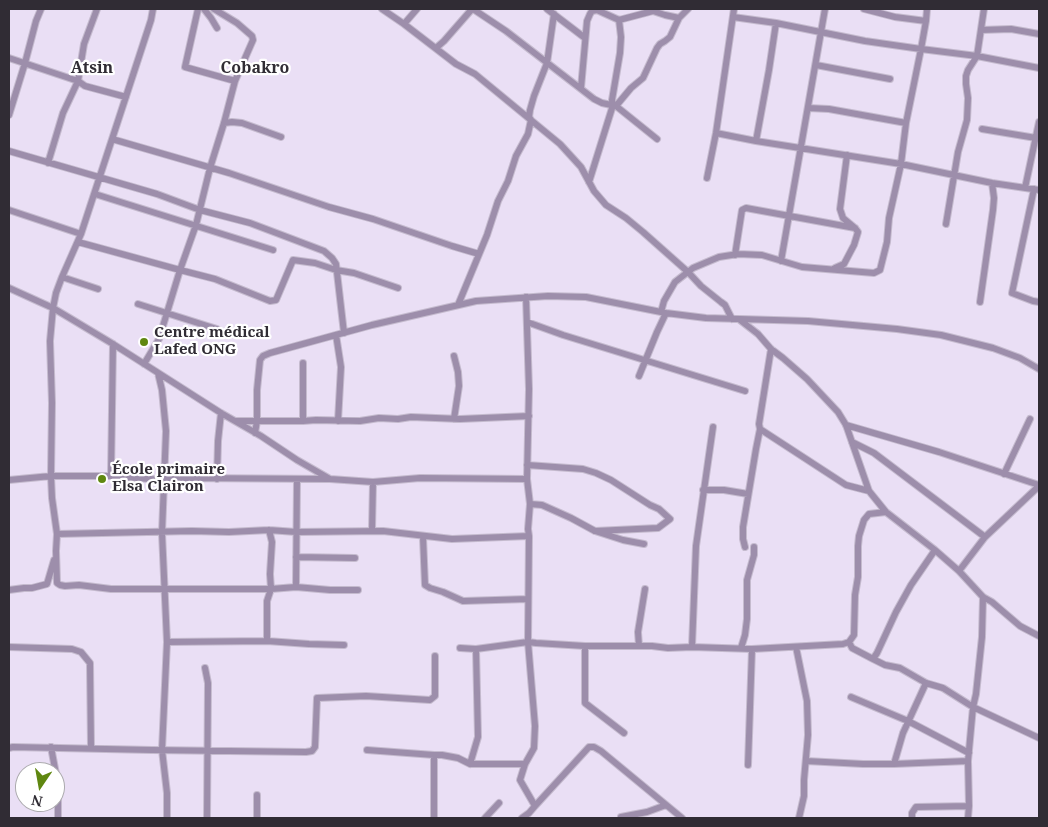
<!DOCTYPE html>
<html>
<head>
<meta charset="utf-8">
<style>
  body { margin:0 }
  #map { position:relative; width:1048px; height:827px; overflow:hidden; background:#eadff5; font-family:"Noto Serif",serif }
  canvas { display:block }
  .frame { position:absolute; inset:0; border:10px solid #302c34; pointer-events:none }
  .north { position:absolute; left:15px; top:762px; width:50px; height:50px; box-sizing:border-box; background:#fff; border:1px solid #acabae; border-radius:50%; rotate:192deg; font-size:14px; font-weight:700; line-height:20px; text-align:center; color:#302c34 }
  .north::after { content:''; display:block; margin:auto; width:18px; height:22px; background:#5f8710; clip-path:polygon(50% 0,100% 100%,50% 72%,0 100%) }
</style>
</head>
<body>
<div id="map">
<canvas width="1048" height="827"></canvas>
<div class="frame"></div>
<div class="north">N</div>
</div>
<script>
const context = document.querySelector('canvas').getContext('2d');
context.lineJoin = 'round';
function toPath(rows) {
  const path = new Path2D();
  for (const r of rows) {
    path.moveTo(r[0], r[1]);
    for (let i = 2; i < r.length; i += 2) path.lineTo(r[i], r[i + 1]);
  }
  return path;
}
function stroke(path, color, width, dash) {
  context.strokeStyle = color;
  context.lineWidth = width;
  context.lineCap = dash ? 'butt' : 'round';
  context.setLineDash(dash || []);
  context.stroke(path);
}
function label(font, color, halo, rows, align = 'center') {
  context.font = font + ' "Noto Serif",serif';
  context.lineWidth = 4.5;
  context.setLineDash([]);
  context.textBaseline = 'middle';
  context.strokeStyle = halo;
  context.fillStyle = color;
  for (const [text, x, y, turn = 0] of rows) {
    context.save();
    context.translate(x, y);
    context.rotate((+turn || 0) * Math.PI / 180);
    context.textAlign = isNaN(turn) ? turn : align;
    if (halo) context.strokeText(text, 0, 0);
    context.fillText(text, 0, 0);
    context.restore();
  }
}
const minor = toPath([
  [153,9,151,20,81,234,62,277,56,293,53,308,50,341,52,403,51,476,52,498,57,534,56,551,57,583,60,585,65,586,79,585,111,589,271,589,296,587,330,590,358,590],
  [198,9,185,67,235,81],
  [204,9,211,18,217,28],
  [382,9,404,24,456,64,475,74,560,144,581,167,594,191,606,205,626,218,643,232,688,272,701,286,721,302,725,305,732,319],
  [473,9,506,31,594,99,602,103,616,106,657,139],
  [547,9,585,38],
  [653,11,665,15,679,18],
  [733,17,776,23,865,41,921,49,926,21,895,17,864,9],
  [926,21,927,9],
  [404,24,417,9],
  [981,30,1011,29,1039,34],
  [436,48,444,41,472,9],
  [9,58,78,81,85,86,126,97],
  [816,65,890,79],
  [581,88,587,21,590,14,592,11,597,10,619,20],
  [616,106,631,88,643,78,657,48,660,44,665,41,670,37,679,18,688,9],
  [808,108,829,109,906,123],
  [9,115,25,63,36,21,41,9],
  [224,123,232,122,242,123,281,137],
  [982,129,1036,138],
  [716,133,756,141,901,164,992,183,1039,190],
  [112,139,229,173,329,207,373,219,452,246,479,254],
  [756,141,769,70,776,23],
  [9,151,157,194,200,210,250,223,324,251,332,258,336,264,344,333],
  [48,163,63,113,78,81,84,44,97,9],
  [707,178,716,133,734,9],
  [589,182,613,105,612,100,620,53,621,37,619,20,653,11,650,9],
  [1025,188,1039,122],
  [1034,189,1012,293,1033,301,1039,302],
  [95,194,273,250],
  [9,210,81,234],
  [946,224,958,152,967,120,968,98,966,84,966,76,968,70,977,56,984,9],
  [78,242,180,270,215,279,270,301,276,300,293,260,315,263,336,270,354,273,398,288],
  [735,255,742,210,746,208,855,228],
  [781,261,825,9],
  [835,268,844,264,854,245,858,232,855,228,843,218,840,209,847,155],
  [62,277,98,289],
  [9,288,53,308,113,344,221,413,261,436,297,460,330,479,373,482,420,478,527,479],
  [980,302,993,210,994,198,992,183],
  [138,304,217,329],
  [458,305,487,235,498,201,508,181,516,156,528,134,531,120,529,117,530,110,534,96,547,63,554,14],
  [661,312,664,301,675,282,693,268,719,257,738,254,762,255,802,267,874,273,880,270,887,242,889,218,901,164,906,123,921,49,977,56,1039,68],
  [740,320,758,334,771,349,783,358,807,379,838,412,846,425,869,491,886,512,935,550,959,571,983,597,992,602,1020,626,1039,636],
  [527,322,563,335,745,391],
  [336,335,341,367,338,421],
  [771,349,759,424,760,429,846,485,869,491],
  [144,364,159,339,180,270,196,225,210,168,224,123,235,81,253,40,252,36,237,23,214,9],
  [158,373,162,390,166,431,162,533,167,642,162,750,167,793,167,818],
  [639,376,657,332,666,313],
  [454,419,459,386,458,372,454,356],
  [236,421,303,421,316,420,360,421,379,418,398,419,411,417,460,419,529,416],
  [303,421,303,363],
  [846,425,939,452,1039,485],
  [255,433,257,421,257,390,260,360,263,356,270,353,372,325,476,301,548,296,586,297,666,313,706,318,808,321,897,329,941,335,993,348,1020,358,1039,369],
  [852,442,874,453,985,537],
  [527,465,583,469,596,473,611,480,650,505,659,509,670,519,658,528,595,531],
  [1004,474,1030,419],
  [111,476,113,344],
  [217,479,218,441,221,413],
  [9,480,51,476,111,476,163,480,186,478,329,479],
  [703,490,724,490,748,494],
  [530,504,542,505,571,518,595,531,623,540,644,544],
  [372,531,373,482],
  [57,534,192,531,229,532,269,530,296,532,383,531,452,539,529,536],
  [423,537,425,585,430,588,443,592,463,601,528,599],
  [745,547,743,539,743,527,756,449,760,429],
  [296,557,355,558],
  [959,571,985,537,1039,486],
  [296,587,297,479],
  [9,590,24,588,32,588,47,584,54,560],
  [267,641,267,601,271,589,270,574,272,542,269,530],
  [167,642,267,641,309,644,344,645],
  [849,642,852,648,873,659,877,653,896,612,911,585,935,550],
  [585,646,585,703,624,733],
  [639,646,638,632,645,589],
  [9,647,72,649,81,652,90,663,91,748],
  [692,647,696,546,713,427],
  [796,647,807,701,808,735,804,780,804,796,799,818],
  [460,648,476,649,528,642,536,643,585,646,652,646,668,648,692,647,752,649,843,644,849,642,854,635,855,595,858,577,858,546,859,536,864,520,869,514,886,512],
  [741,648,745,635,747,619,747,580,754,555,754,547],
  [476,649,478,737,470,764,525,764],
  [873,659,885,665,900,668,926,683,943,688,973,707,1039,738],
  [205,668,208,683,207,818],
  [851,697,908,721,969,753],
  [51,747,56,774,58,801,58,818],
  [9,748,13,747,152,750,306,752,312,751,315,747,317,698,366,696,430,700,435,696,435,656],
  [367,750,434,755,442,755,458,758,470,764],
  [434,755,434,818],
  [806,761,863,764,894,764,968,761],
  [894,764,903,733,926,683],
  [748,765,752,649],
  [257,795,257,818],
  [535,806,589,747,594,747,601,751,682,818],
  [621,817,647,812,666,805],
  [485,818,499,803],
  [522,818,529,813,535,806,520,780,525,764,534,748,535,726,528,642,529,536,528,529,530,504,527,479,529,389,526,297],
  [912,818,912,813,916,807,969,806],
  [968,818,969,806,968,761,973,707,976,694,982,637,983,597]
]);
stroke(minor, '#c5bbce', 8);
stroke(minor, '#9d8eab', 6);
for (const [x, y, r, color] of [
  [144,342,5,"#5f8710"],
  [102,479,5,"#5f8710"]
]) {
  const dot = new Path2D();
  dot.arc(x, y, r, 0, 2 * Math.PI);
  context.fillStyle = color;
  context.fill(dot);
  stroke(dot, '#fff', 2);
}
label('bold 15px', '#302c34', '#fff', [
  ["Centre médical",154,333],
  ["Lafed ONG",154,350],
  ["École primaire",112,470],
  ["Elsa Clairon",112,487]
], 'left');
label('bold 16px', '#302c34', '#fff', [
  ["Atsin",92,68],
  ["Cobakro",255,68]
]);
</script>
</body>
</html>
